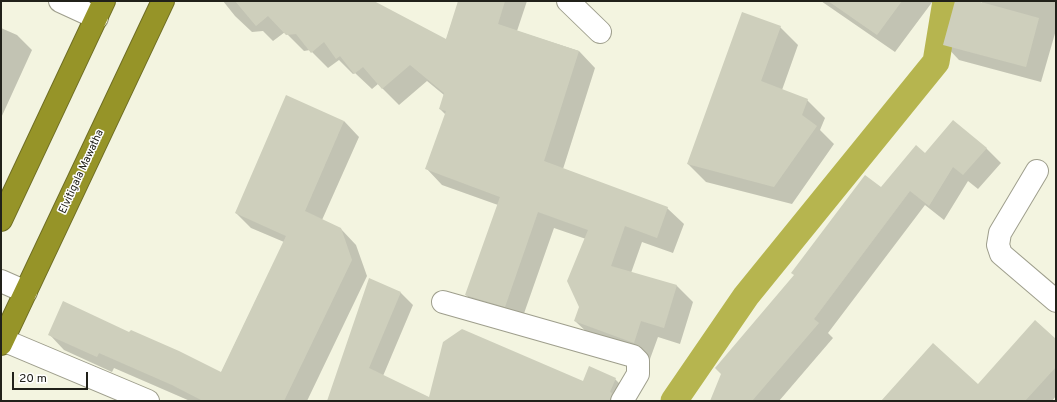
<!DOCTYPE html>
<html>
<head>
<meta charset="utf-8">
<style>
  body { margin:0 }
  #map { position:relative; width:1057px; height:402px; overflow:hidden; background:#f3f4e0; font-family:Overpass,sans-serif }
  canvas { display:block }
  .frame { position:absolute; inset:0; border:2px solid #21211a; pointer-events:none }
  .scale { position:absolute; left:12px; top:372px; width:76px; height:18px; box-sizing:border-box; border:2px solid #21211a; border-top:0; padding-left:5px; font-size:12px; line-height:14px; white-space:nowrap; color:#21211a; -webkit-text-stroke:3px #fff; paint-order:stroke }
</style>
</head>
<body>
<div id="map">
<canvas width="1057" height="402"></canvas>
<div class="frame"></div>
<div class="scale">20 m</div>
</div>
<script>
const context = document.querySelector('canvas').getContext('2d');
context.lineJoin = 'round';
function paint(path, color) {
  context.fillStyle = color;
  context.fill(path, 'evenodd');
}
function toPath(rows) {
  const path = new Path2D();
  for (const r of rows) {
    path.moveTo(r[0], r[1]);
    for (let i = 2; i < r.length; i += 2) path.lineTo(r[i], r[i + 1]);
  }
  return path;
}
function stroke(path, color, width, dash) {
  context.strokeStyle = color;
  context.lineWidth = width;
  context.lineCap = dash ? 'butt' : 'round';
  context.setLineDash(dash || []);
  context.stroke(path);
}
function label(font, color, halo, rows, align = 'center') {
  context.font = font + ' Overpass,sans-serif';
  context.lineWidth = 3;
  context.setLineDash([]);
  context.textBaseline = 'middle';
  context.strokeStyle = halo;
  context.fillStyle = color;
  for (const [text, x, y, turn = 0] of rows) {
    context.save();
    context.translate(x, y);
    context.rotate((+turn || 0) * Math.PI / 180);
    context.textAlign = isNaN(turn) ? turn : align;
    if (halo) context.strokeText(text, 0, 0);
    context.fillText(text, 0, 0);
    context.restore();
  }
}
paint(toPath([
  [223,1,372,1,446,40,459,1,527,1,517,31,579,51,595,68,563,169,667,208,684,224,673,253,642,242,631,273,677,286,693,302,680,344,658,337,650,359,592,337,575,321,580,307,586,239,554,228,521,322,482,311,466,295,498,205,442,185,426,168,446,115,440,109,444,95,427,81,399,105,378,84,372,89,355,73,353,74,339,60,328,68,310,50,304,51,285,32,273,41,263,31,252,32,235,16],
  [821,1,933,1,895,52],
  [956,1,973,1,982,3,982,1,1056,1,1056,30,1041,82,959,60,944,44],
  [780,27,798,45,782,90,807,100,825,118,820,130,834,144,792,204,706,182,688,164],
  [1,28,17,35,32,50,1,118],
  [344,121,359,137,322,220,341,229,356,245,367,276,307,401,190,401,114,368,112,372,64,350,49,334,130,334,221,373,284,242,251,228,236,213],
  [986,148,1001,163,978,189,968,181,944,220,925,205,828,333,833,338,779,401,711,401,881,188,925,154],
  [369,280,401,293,413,305,383,376,430,398,615,379,627,391,623,401,328,401],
  [1056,340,1056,396,1052,401,885,401,978,385]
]), '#0003');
stroke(toPath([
  [674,401,746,296,936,62,946,1]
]), '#b6b54f', 27);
paint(toPath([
  [235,1,374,1,446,39,458,1,505,1,498,24,579,51,544,161,668,207,657,238,625,226,611,266,677,285,664,328,641,321,634,343,574,321,579,307,567,281,588,230,538,212,505,307,465,295,500,197,425,169,446,111,439,109,444,93,410,65,382,89,363,67,354,74,340,56,336,59,324,42,311,53,296,34,286,35,268,16,256,26],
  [828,1,902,1,877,35],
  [955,1,977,1,1039,18,1026,67,943,45],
  [742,12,781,26,761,81,808,99,802,115,817,126,774,187,687,164],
  [286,95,344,121,305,211,341,228,352,260,284,401,203,401,172,385,99,353,97,357,48,335,63,301,129,332,131,330,179,351,221,372,286,236,235,213],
  [953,120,987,148,963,175,953,167,929,206,910,191,814,319,819,323,752,401,710,401,721,374,715,368,794,275,791,273,865,175,881,187,916,145,925,153],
  [369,278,401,292,369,368,429,397,443,342,462,329,583,381,589,366,616,378,610,392,612,393,610,401,327,401],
  [1035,320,1056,339,1056,367,1025,401,881,401,933,343,978,384]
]), '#cecfbc');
const minor = toPath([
  [60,1,97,18],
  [568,1,600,32],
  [1037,171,1000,233,998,245,1001,254,1056,301],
  [1,281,26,292],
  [443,302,633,356,638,361,638,374,622,401],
  [3,340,148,401]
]);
const highway = toPath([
  [1,220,104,1],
  [1,344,163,1]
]);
stroke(minor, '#9e9e8c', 24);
stroke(highway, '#6d6c23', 24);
stroke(minor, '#fff', 22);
stroke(highway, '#969428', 22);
label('11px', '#21211a', '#fff', [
  ["Elvitigala Mawatha",82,172,-65]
]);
</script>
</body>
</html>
